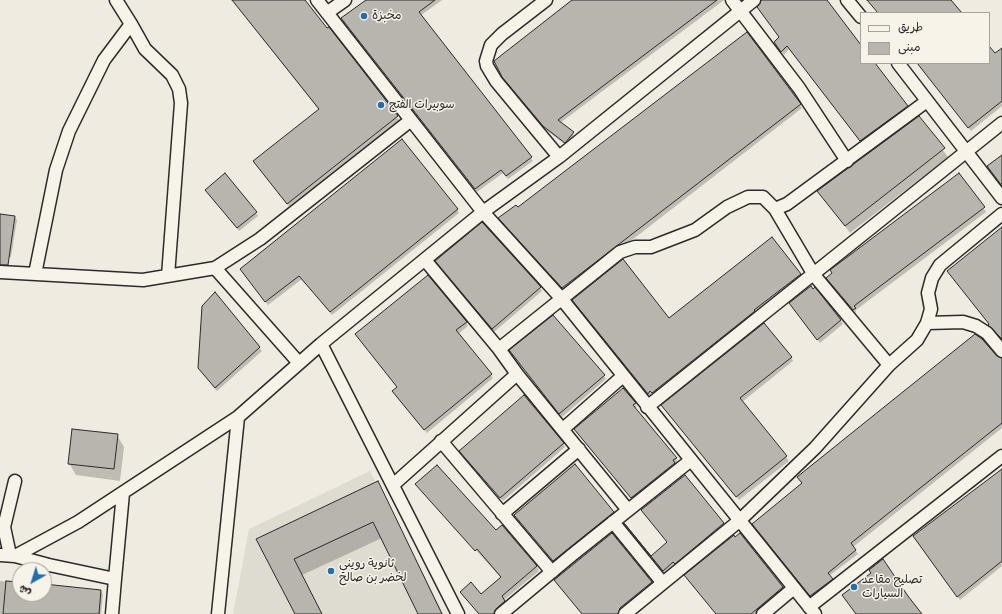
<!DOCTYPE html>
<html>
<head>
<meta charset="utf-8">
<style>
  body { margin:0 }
  #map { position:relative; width:1002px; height:614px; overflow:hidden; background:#efebe0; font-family:Pangolin,"Playpen Sans Arabic",sans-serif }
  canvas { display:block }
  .legend { position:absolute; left:860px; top:12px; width:130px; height:52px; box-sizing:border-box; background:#f7f3e8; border:1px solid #a5a39c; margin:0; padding:5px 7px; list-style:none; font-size:12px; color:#2b2b2b }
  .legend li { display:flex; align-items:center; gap:8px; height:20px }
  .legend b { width:20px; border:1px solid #a5a39c }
  .north { position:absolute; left:12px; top:562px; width:40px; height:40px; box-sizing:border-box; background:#f7f3e8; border:1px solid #a5a39c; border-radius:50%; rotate:219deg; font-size:11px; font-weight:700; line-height:16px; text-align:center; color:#2b2b2b }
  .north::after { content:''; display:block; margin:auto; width:14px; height:18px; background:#1f6fb2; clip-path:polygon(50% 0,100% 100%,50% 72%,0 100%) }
</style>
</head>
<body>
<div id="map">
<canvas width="1002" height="614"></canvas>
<ul class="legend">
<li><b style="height:5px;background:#f7f3e8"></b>طريق</li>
<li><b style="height:11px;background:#b8b5ae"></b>مبنى</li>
</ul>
<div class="north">ش</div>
</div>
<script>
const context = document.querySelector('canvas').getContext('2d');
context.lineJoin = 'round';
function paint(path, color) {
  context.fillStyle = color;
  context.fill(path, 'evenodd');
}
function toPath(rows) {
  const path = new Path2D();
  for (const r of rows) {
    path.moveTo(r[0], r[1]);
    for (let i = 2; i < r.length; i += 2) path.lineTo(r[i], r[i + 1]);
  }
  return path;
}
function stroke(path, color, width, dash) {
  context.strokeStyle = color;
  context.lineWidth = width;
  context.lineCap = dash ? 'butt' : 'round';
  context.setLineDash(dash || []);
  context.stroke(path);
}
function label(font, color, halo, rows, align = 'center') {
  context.font = font + ' Pangolin,"Playpen Sans Arabic",sans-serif';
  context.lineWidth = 3;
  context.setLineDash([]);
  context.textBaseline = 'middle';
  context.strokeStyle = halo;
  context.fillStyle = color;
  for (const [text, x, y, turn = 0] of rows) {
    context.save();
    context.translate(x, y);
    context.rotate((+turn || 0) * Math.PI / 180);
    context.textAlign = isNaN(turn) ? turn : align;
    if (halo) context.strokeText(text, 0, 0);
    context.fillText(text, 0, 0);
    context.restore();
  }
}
paint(toPath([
  [370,471,443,614,233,614,249,529]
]), '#dedbd1');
paint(toPath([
  [232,0,304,0,399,120,289,206,256,165,319,110],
  [368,0,442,0,420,16,533,161,508,179,503,173,477,192,342,19],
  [576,0,724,0,560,123,575,136,567,146,546,130,505,80],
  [772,0,825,0,861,46,861,63,874,63,909,110,862,144,789,49,784,55,777,46,780,37,759,10],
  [989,47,995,54,1002,49,1002,106,971,131,917,63,989,63],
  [800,105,802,108,565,292,502,222],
  [919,117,948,157,850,233,819,191],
  [959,174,986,212,856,310,856,313,830,282],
  [208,193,256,213,258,216,239,231],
  [457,209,459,213,332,315,302,279,268,305,243,273],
  [0,215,15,217,17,220,11,257,0,255],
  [1002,237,1002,340,989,325],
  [772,239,803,278,655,396,653,394,650,397,576,304,669,319],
  [439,264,540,287,542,291,494,332],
  [215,293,262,351,217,391,199,368],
  [792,307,841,320,843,324,820,343],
  [466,322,468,326,458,334,493,378,427,433,395,395,398,387,356,334],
  [513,354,604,376,606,379,562,417],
  [791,357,793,361,742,402,789,461,739,500,665,409],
  [1002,358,1002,428,853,547,858,554,829,576,834,583,813,599,755,527,999,359],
  [635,404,637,407,635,409,678,462,675,464,677,467,634,501,577,433],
  [117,435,124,447,120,481,76,475,69,463],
  [563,443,565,447,503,501,463,454],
  [1002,469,1002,566,960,600,916,540],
  [685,476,726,527,665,574,651,557,668,543],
  [378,482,443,614,419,614,382,538,302,575,322,614,296,614,257,539],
  [417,485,496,532,502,526,537,567,539,571,504,600,507,605,497,614,479,614,461,592,481,595,501,578],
  [614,512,616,516,555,564,515,516],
  [612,534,654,586,621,614,582,614],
  [0,581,20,583,20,594,44,594,44,585,101,591,103,595,101,614,0,614],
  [783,587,785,591,757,614,717,614]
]), '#0003');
const building = toPath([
  [232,0,305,0,327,28,329,27,398,116,287,204,253,161,319,109,232,0],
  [366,0,435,0,419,12,532,157,506,176,501,170,475,189,341,18,366,0],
  [572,0,717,0,558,120,574,132,565,143,543,126,502,77,494,61,572,0],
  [761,0,827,0,861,45,861,63,875,63,908,106,860,141,787,46,781,52,774,42,779,37,757,7,761,0],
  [867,0,951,0,962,13,878,13,867,0],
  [747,32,801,104,562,288,498,218,516,205,518,207,747,32],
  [989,46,995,53,1002,48,1002,101,968,128,917,63,989,63,989,46],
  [919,116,945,148,845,226,817,191,919,116],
  [402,139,458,209,330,312,299,276,265,302,240,269,402,139],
  [1002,155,1002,186,987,166,1002,155],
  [225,173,257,212,237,228,205,190,225,173],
  [959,173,985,207,854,306,856,308,853,310,826,278,832,273,830,270,959,173],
  [0,214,15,216,8,265,0,265,0,214],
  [482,222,541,287,492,329,435,261,482,222],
  [1002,227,1002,339,988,325,989,324,947,271,1002,227],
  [772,237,801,274,754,310,755,311,652,393,650,391,648,394,572,300,623,259,669,318,772,237],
  [428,275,467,322,456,330,492,374,424,430,392,391,397,387,355,334,428,275],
  [811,286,813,289,815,287,841,320,817,340,789,303,811,286],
  [215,292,260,347,215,388,198,368,202,306,215,292],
  [553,315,605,375,559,414,509,350,553,315],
  [764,323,792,357,740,398,787,456,736,497,661,405,764,323],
  [975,334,982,339,997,356,1002,358,1002,423,851,543,856,550,828,573,833,579,810,596,752,524,802,483,797,477,975,334],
  [623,388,636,403,633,405,677,458,673,460,675,463,631,498,574,429,623,388],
  [524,395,564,443,500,498,459,451,524,395],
  [72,429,118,434,114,469,68,464,72,429],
  [575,464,614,512,553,561,514,515,575,464],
  [437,465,496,530,502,525,537,566,502,596,505,601,496,609,494,614,479,614,460,592,471,582,481,594,501,577,477,549,475,551,415,484,437,465],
  [1002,469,1002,561,957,597,913,536,1002,469],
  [685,475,724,523,675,564,673,562,663,571,624,523,651,556,667,542,641,510,685,475],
  [378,481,442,614,418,614,373,522,294,559,322,614,295,614,256,539,378,481],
  [612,533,652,582,620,608,618,614,582,614,554,580,612,533],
  [740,533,783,587,751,614,716,614,684,575,734,535,735,537,740,533],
  [883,559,908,596,922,614,856,614,842,595,871,573,869,570,883,559],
  [6,581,20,582,20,594,44,594,44,584,101,590,99,614,3,614,6,581]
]);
paint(building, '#b8b5ae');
stroke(building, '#2b2b2b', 1);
const minor = toPath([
  [116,0,131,24,145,49,172,75,179,89,181,103,168,276],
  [317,0,483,212,561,298,815,614],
  [546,0,502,34,491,45,486,61,487,66,496,81,559,157],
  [732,0,799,88,847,161],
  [847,0,861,17],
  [328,12,345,0],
  [898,63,1002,198],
  [425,260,499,349],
  [215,268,260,239,411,120],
  [0,272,143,280,215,268,299,363],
  [35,274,56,170,69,131,104,60,131,24],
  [927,323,963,322,976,326,987,333,1002,351],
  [321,344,458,614],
  [889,365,814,275,775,209,787,204,927,101],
  [517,374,628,510],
  [647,407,1002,123],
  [563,429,623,376],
  [441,441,552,572],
  [393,485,517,374,499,349,620,252,635,247,651,247,695,230,727,207,748,197,763,197,775,209],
  [502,514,579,449],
  [613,522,662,582],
  [0,524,4,527,10,555],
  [4,527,15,481],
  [0,555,15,556,78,522,238,417,321,344,483,212,559,157,754,0],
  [15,556,49,565,115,579,112,614],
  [115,579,123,493],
  [809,607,1002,456],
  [218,614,238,417],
  [501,614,572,555,691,460],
  [625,614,739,521,815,448,889,365,917,340,927,323,931,309,928,293,932,278,940,265,1002,214],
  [763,614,794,588]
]);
stroke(minor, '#2b2b2b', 15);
stroke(minor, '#f7f3e8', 12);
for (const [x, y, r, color] of [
  [364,16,4,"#1f6fb2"],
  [381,105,4,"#1f6fb2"],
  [331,571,4,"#1f6fb2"],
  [854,587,4,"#1f6fb2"]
]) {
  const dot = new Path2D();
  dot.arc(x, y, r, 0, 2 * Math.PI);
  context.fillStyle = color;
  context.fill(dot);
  stroke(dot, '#f7f3e8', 1.5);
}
label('12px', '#2b2b2b', '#f7f3e8', [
  ["مخبزة",372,16],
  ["سوبيرات الفتح",389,105],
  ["ثانوية رويني",339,564],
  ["لخضر بن صالح",339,578],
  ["تصليح مقاعد",862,580],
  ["السيارات",862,594]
], 'left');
</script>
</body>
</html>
